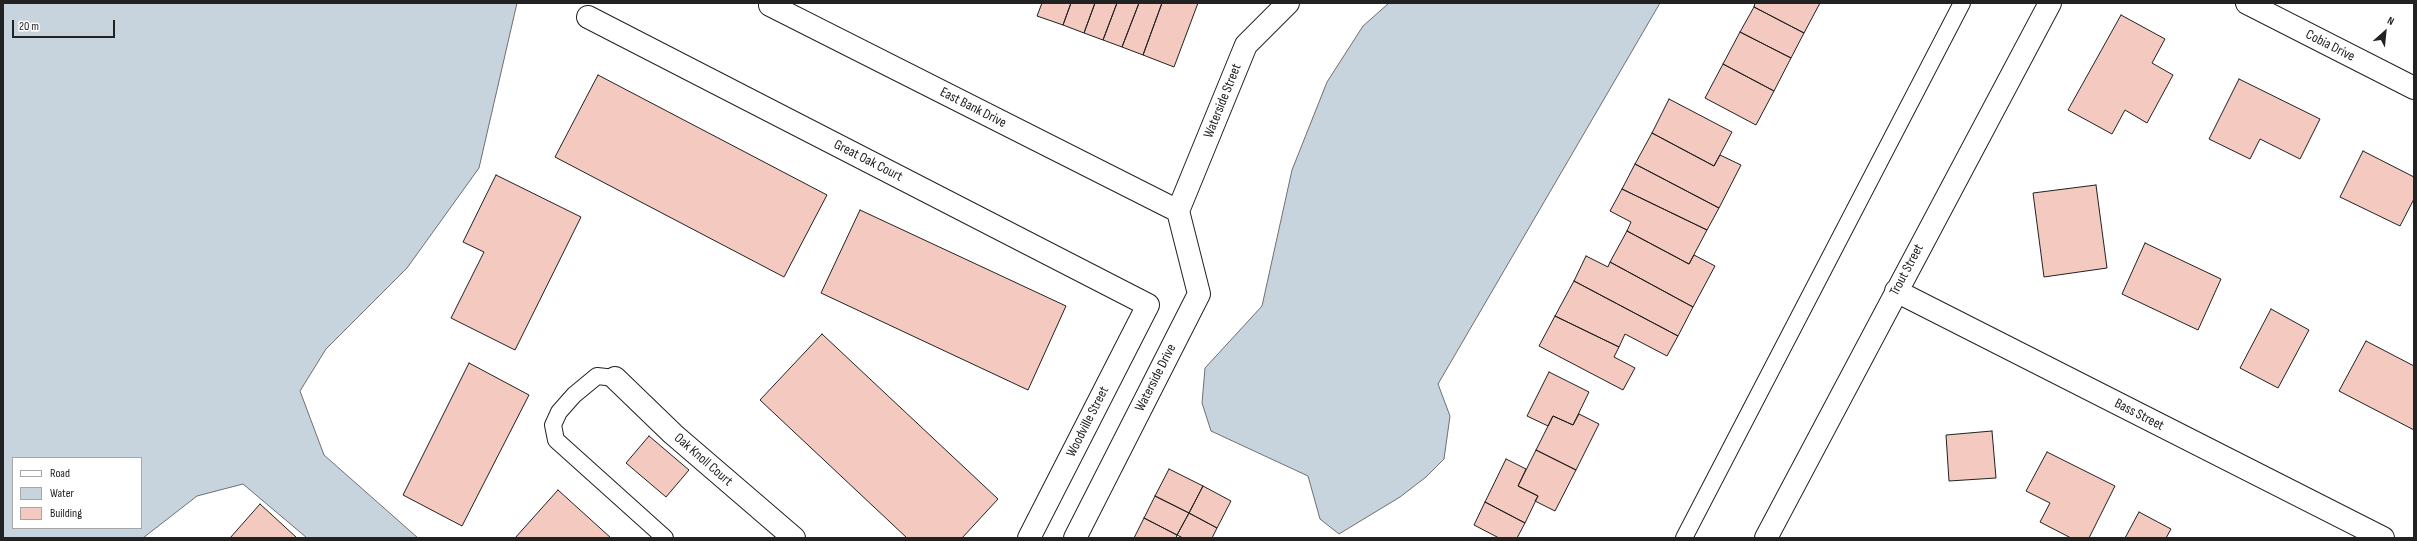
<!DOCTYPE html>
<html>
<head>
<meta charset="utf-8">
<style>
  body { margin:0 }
  #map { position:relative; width:2417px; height:541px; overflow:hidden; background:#fff; font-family:"Sofia Sans Condensed",sans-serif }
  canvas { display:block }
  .frame { position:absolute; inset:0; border:4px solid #222; pointer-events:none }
  .legend { position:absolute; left:12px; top:457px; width:130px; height:72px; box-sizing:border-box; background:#fff; border:1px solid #a7a7a7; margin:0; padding:5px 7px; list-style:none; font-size:12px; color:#222 }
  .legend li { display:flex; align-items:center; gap:8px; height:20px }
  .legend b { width:20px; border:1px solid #a7a7a7 }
  .north { position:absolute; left:2365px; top:12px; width:40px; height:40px; -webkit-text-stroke:3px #fff; paint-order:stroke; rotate:27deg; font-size:11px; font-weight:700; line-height:16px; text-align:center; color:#222 }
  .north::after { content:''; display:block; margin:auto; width:14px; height:18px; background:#222; clip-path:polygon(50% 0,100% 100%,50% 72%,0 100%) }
  .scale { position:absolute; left:12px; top:20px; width:103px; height:18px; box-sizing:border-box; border:2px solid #222; border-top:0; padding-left:5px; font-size:12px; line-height:14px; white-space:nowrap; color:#222; -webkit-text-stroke:3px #fff; paint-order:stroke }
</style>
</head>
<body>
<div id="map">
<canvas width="2417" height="541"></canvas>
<div class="frame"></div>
<ul class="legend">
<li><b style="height:5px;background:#fff"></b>Road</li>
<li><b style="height:11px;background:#c7d3dd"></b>Water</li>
<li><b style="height:11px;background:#f3c9c0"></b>Building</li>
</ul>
<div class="north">N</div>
<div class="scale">20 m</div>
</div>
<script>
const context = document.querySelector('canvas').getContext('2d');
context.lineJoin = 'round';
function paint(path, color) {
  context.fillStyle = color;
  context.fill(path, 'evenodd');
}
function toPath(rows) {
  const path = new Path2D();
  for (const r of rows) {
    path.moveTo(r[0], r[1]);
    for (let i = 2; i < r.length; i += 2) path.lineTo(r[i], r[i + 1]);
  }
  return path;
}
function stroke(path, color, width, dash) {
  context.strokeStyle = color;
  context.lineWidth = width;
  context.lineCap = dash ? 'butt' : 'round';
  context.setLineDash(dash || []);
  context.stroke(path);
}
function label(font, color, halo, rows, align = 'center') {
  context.font = font + ' "Sofia Sans Condensed",sans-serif';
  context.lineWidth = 3;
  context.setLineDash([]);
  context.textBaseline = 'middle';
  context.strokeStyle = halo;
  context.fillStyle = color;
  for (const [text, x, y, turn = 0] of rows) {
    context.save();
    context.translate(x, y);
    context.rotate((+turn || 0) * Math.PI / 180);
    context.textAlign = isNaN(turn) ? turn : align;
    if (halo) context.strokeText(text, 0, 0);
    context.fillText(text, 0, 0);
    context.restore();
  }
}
const water = toPath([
  [3,3,517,3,479,168,407,268,326,349,300,391,324,455,418,538,307,538,243,484,197,496,143,538,3,538,3,3],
  [13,458,141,458,141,528,13,528,13,458],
  [1389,3,1660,3,1438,384,1450,416,1444,459,1426,477,1400,497,1339,534,1320,519,1308,476,1211,431,1202,403,1205,368,1262,306,1292,170,1327,82,1363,26,1389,3]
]);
paint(water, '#c7d3dd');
stroke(water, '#6f6f6f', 1);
const building = toPath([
  [1042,3,1071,3,1063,25,1037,16,1042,3],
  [1071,3,1095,3,1084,33,1063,25,1071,3],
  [1095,3,1117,3,1103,40,1084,33,1095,3],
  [1117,3,1139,3,1122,47,1103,40,1117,3],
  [1139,3,1162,3,1143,55,1122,47,1139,3],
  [1162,3,1198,3,1174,67,1143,55,1162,3],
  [1755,3,1820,3,1804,33,1754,7,1755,3],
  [1754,7,1804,33,1791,58,1740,32,1754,7],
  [2121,15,2165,39,2152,63,2173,75,2147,123,2125,110,2112,134,2068,110,2121,15],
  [1740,32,1791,58,1774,91,1723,64,1740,32],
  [1723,64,1774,91,1756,125,1705,98,1723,64],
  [598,75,827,195,784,277,555,157,598,75],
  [2239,79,2320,119,2300,159,2260,139,2250,159,2209,139,2239,79],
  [1669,99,1732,132,1714,166,1652,133,1669,99],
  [1652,133,1714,166,1720,155,1741,165,1719,208,1635,164,1652,133],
  [2363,151,2414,177,2414,199,2400,226,2340,197,2363,151],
  [1635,164,1719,208,1707,230,1622,189,1635,164],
  [496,175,581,217,515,350,451,318,484,252,463,242,496,175],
  [2096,185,2107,268,2044,277,2033,193,2096,185],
  [1622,189,1707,230,1689,264,1627,231,1631,222,1610,211,1622,189],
  [860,210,1066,306,1028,390,821,293,860,210],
  [1627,231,1689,264,1694,255,1715,266,1693,307,1610,262,1627,231],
  [2145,243,2221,279,2198,330,2122,294,2145,243],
  [1586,256,1608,267,1610,262,1693,307,1678,336,1574,281,1586,256],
  [1574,281,1678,336,1667,356,1625,334,1619,347,1555,316,1574,281],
  [2271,309,2309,330,2278,388,2240,368,2271,309],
  [1555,316,1619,347,1614,357,1635,368,1623,390,1539,346,1555,316],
  [822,334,998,499,962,538,907,538,760,400,822,334],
  [2366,341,2414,366,2414,430,2339,391,2366,341],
  [469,363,529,395,462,526,403,495,469,363],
  [1549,372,1589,392,1573,425,1553,416,1548,426,1527,416,1549,372],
  [1579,414,1599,424,1576,470,1536,450,1553,416,1573,425,1579,414],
  [1992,431,1996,478,1949,481,1946,435,1992,431],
  [649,436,689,470,666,497,626,463,649,436],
  [1536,450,1576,470,1555,511,1535,501,1538,496,1518,486,1536,450],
  [2047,452,2115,486,2089,538,2071,538,2040,522,2050,503,2026,491,2047,452],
  [1506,459,1526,469,1518,486,1538,496,1525,523,1485,502,1506,459],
  [1169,469,1203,486,1189,513,1155,496,1169,469],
  [1203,486,1231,501,1217,528,1189,513,1203,486],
  [558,490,611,538,515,538,558,490],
  [1155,496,1189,513,1177,535,1144,518,1155,496],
  [1485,502,1525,523,1517,538,1499,538,1474,525,1485,502],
  [260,504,297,538,230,538,260,504],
  [2139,512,2171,529,2166,538,2125,538,2139,512],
  [1189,513,1217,528,1212,538,1183,538,1177,535,1189,513],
  [1144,518,1177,535,1176,538,1134,538,1144,518]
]);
paint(building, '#f3c9c0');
stroke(building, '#222', 1);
const service = toPath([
  [615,378,597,376,574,395,559,412,553,425,556,440,665,538],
  [1684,538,1962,3]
]);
const minor = toPath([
  [771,3,770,5,1178,211],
  [2247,3,2414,88],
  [588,17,1148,305,1029,538],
  [1178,211,1246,45,1288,3],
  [1896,291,2383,538],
  [615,378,673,434,794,538],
  [1075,538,1199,294,1178,211],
  [1766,538,2050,3]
]);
stroke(service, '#222', 18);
stroke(minor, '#222', 24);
stroke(service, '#fff', 16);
stroke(minor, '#fff', 22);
label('14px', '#222', '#fff', [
  ["Cobia Drive",2330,46,27],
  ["Waterside Street",1223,101,-68],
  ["East Bank Drive",973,108,27],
  ["Great Oak Court",868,161,27],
  ["Trout Street",1907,270,-62],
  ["Waterside Drive",1156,378,-63],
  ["Bass Street",2139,415,27],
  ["Woodville Street",1088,422,-63],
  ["Oak Knoll Court",703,460,41]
]);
</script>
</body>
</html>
